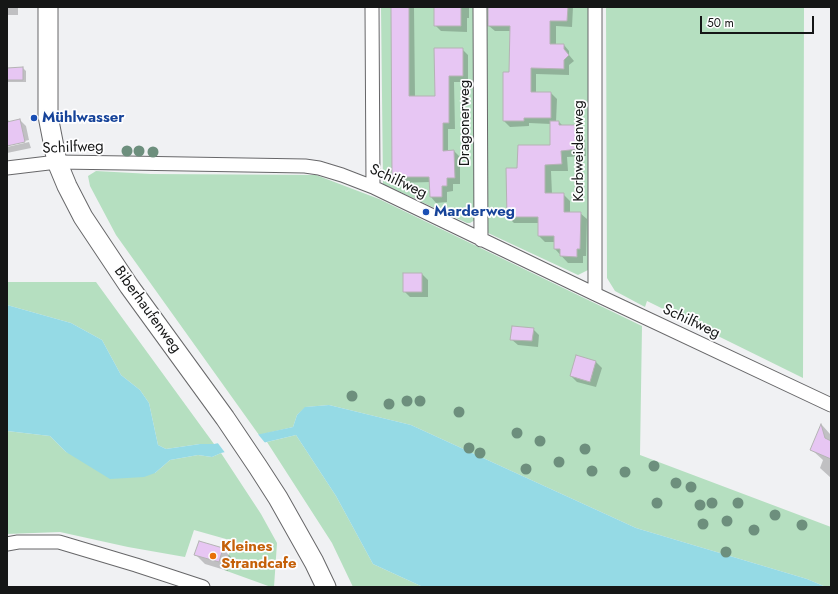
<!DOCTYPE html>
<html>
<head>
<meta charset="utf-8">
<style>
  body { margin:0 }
  #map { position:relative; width:838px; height:594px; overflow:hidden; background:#f0f1f3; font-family:Jost,sans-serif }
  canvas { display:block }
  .frame { position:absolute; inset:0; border:8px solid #151616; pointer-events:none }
  .scale { position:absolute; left:700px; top:16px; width:114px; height:18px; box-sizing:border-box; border:2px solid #151616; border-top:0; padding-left:5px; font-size:12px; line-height:14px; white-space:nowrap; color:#151616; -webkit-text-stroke:3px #fefeff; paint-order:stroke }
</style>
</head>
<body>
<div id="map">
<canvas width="838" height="594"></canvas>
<div class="frame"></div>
<div class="scale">50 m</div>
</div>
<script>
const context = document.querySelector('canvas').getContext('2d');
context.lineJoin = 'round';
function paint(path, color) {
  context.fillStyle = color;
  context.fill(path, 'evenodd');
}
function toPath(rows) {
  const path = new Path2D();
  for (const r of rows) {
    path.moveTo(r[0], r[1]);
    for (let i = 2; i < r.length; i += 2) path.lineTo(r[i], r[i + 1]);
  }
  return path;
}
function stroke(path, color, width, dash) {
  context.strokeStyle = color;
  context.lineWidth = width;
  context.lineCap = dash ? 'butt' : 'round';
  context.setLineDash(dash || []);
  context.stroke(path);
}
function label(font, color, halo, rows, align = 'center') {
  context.font = font + ' Jost,sans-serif';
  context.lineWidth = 3.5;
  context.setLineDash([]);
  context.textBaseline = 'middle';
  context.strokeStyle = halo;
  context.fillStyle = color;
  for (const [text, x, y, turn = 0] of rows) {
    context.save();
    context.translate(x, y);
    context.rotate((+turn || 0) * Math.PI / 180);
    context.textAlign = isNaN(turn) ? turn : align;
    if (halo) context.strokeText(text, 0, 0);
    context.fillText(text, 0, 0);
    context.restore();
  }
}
paint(toPath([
  [381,7,474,7,475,220,470,223,467,223,383,184],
  [487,7,589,7,590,269,578,275,488,233],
  [606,7,804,7,803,378,647,301,645,307,615,291,607,278],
  [96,171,151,174,316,175,379,199,642,326,640,455,831,527,831,587,826,587,807,579,636,528,411,425,329,405,306,407,297,415,293,427,259,435,116,235,90,186,88,176],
  [7,282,96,282,214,444,200,444,166,449,158,445,149,403,140,390,121,375,102,340,71,323,7,305],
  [7,431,50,436,66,452,155,473,170,460,198,455,212,457,221,453,261,514,277,543,274,587,271,587,224,570,233,541,194,530,185,557,128,547,60,532,7,534],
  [296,435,336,496,373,564,423,587,353,587,332,543,267,442]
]), '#b5dfc0');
paint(toPath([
  [7,305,71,323,102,340,121,375,140,390,149,403,158,445,166,449,200,444,214,444,293,427,297,415,305,407,329,405,411,425,636,528,807,579,826,587,423,587,373,564,336,496,296,435,221,453,212,457,198,455,170,460,155,473,144,477,110,479,66,452,50,436,7,431]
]), '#95dae5');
paint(toPath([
  [257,433,266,444,226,454,217,442]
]), '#f0f1f3');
paint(toPath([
  [7,7,18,7,18,15,7,15],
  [392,7,414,7,415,97,436,97,462,49,468,55,468,82,454,82,455,129,448,129,448,152,454,151,460,157,460,184,453,184,453,191,447,192,447,202,436,203,431,197,430,182,399,183,393,177],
  [435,7,469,7,469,18,467,18,467,32,441,31,435,25],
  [514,7,573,7,572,27,556,26,556,45,564,45,569,51,569,55,574,61,569,65,569,75,536,74,536,93,551,93,557,99,556,122,559,122,563,126,575,126,585,139,586,156,567,157,568,171,551,171,552,194,563,194,570,201,570,213,580,213,587,219,586,256,583,256,583,263,568,263,555,249,555,242,545,242,539,236,539,223,514,223,508,217,518,169,551,146,551,124,529,123,529,126,510,127,504,121,504,73,510,73,511,31,495,31,489,26],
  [23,68,26,71,26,82,7,82,7,69],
  [7,119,10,122,20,120,26,126,29,140,7,145],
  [29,142,31,148,7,153,7,147],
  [422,274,428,280,428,297,410,297,404,291],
  [533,329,539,335,538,347,518,345,511,339],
  [596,362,602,368,596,387,577,382,571,376],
  [822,425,830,434,831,437,831,478,820,468,823,460,812,450],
  [200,542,223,549,232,558,228,571,205,564,196,555]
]), '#0003');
const building = toPath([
  [391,7,409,7,409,96,435,96,434,48,463,48,463,76,449,76,449,123,443,123,443,151,454,150,455,178,447,178,447,186,442,186,442,197,430,197,429,177,392,177,391,7],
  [434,7,461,7,461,26,434,26,434,7],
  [488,7,568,7,567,21,550,21,550,44,564,44,564,49,569,55,564,60,564,69,531,68,531,92,551,92,551,118,524,118,524,121,503,121,503,72,509,72,510,26,488,26,488,7],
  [23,67,23,80,7,80,7,68,23,67],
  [20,119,25,142,7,146,7,122,20,119],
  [550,121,559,121,559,125,575,125,575,131,579,131,579,149,561,151,562,164,545,165,545,193,564,193,564,212,581,212,580,249,577,249,577,257,560,256,560,249,554,249,554,236,538,236,538,217,507,217,506,168,517,168,518,145,550,145,550,121],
  [403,273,422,273,422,292,403,292,403,273],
  [512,326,534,328,532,341,510,340,512,326],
  [576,355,596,361,590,382,570,376,576,355],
  [821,424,825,438,831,441,831,459,810,450,821,424],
  [199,541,223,548,219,562,194,555,199,541]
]);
paint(building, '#e7c6f3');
stroke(building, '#b4b3b4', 1);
const minor = toPath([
  [372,7,373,187],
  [480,7,481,240],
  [595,7,595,294],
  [7,168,57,162,127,163,305,166,319,168,342,175,373,187,595,294,831,405],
  [7,544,18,542,59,542,136,565,203,587]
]);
const secondary = toPath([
  [48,7,48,116,57,162,67,186,83,217,129,286,225,418,258,467,278,498,314,562,326,587]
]);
stroke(minor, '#676769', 15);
stroke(secondary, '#676769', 21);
stroke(minor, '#fff', 13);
stroke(secondary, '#fff', 19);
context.fillStyle = '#6d8f7d';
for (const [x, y] of [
  [127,151],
  [139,151],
  [153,152],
  [352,396],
  [407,401],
  [420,401],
  [389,404],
  [459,412],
  [517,433],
  [540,441],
  [469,448],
  [585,449],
  [480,453],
  [559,462],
  [654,466],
  [526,469],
  [592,471],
  [625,472],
  [676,483],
  [691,487],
  [657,503],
  [712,503],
  [738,503],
  [700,505],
  [775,515],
  [727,521],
  [703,524],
  [802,525],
  [754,530],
  [726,552]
]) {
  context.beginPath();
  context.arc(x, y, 5.5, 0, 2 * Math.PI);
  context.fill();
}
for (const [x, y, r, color] of [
  [34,118,4,"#1a4fb4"],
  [426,212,4,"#1a4fb4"],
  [213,556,4,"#e8710a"]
]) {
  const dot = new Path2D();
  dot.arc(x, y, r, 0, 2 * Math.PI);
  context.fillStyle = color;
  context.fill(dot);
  stroke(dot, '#fefeff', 1.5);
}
label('bold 15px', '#164399', '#fefeff', [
  ["Mühlwasser",42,118],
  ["Marderweg",434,212]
], 'left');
label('15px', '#151616', '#fefeff', [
  ["Dragonerweg",465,123,-90],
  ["Schilfweg",73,148,-2],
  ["Korbweidenweg",579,151,-90],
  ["Schilfweg",398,182,25],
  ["Biberhaufenweg",147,310,54],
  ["Schilfweg",691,322,25]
]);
label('bold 15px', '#c56008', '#fefeff', [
  ["Kleines",221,547],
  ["Strandcafe",221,564]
], 'left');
</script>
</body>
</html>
